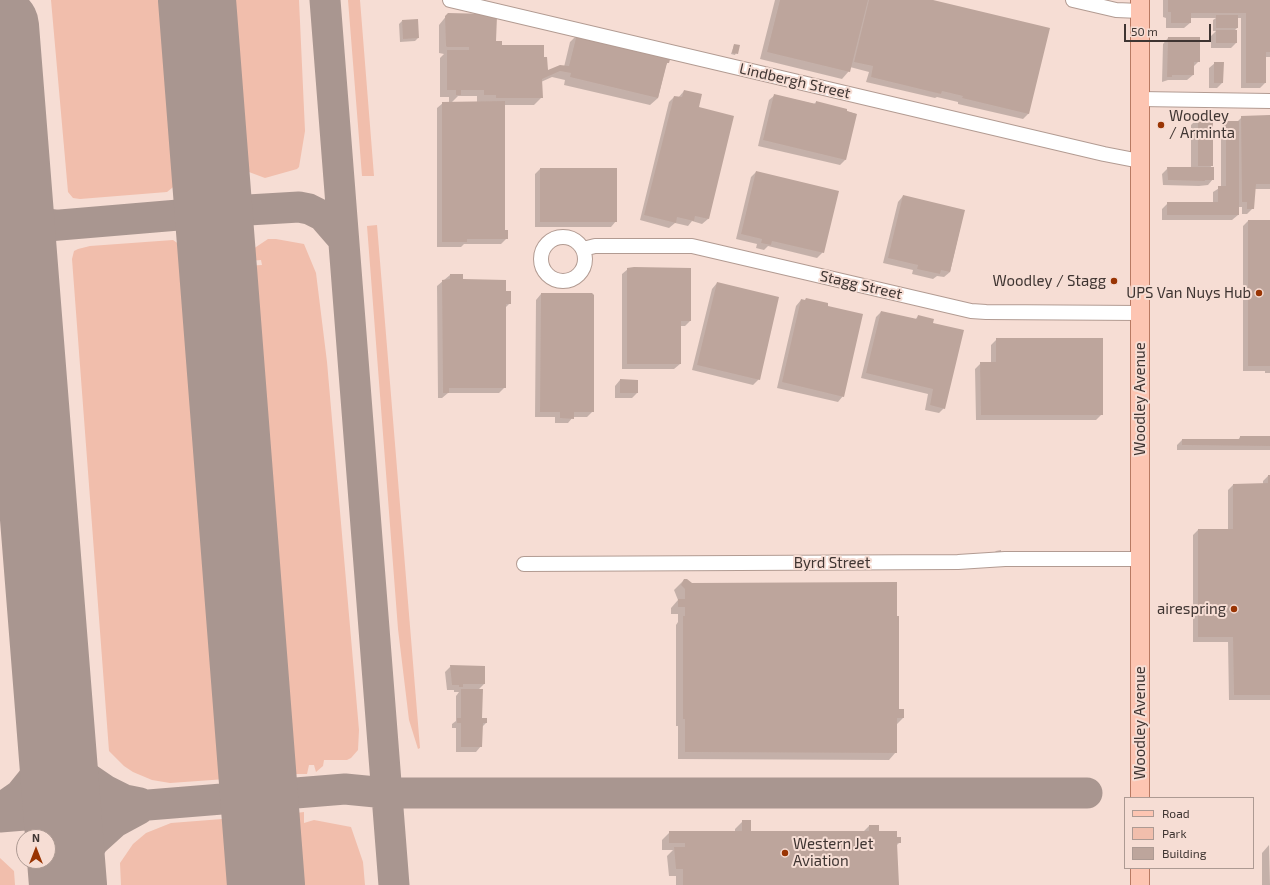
<!DOCTYPE html>
<html>
<head>
<meta charset="utf-8">
<style>
  body { margin:0 }
  #map { position:relative; width:1270px; height:885px; overflow:hidden; background:#f6ddd4; font-family:"Exo 2",sans-serif }
  canvas { display:block }
  .legend { position:absolute; left:1124px; top:797px; width:130px; height:72px; box-sizing:border-box; background:#f6ddd4; border:1px solid #ad9a93; margin:0; padding:5px 7px; list-style:none; font-size:12px; color:#3f3532 }
  .legend li { display:flex; align-items:center; gap:8px; height:20px }
  .legend b { width:20px; border:1px solid #ad9a93 }
  .north { position:absolute; left:16px; top:829px; width:40px; height:40px; box-sizing:border-box; background:#f6ddd4; border:1px solid #ad9a93; border-radius:50%; rotate:0deg; font-size:11px; font-weight:700; line-height:16px; text-align:center; color:#3f3532 }
  .north::after { content:''; display:block; margin:auto; width:14px; height:18px; background:#993403; clip-path:polygon(50% 0,100% 100%,50% 72%,0 100%) }
  .scale { position:absolute; left:1124px; top:24px; width:87px; height:18px; box-sizing:border-box; border:2px solid #3f3532; border-top:0; padding-left:5px; font-size:12px; line-height:14px; white-space:nowrap; color:#3f3532; -webkit-text-stroke:3px #f6ddd4; paint-order:stroke }
</style>
</head>
<body>
<div id="map">
<canvas width="1270" height="885"></canvas>
<ul class="legend">
<li><b style="height:5px;background:#fdc5b2"></b>Road</li>
<li><b style="height:11px;background:#f1beac"></b>Park</li>
<li><b style="height:11px;background:#bda59c"></b>Building</li>
</ul>
<div class="north">N</div>
<div class="scale">50 m</div>
</div>
<script>
const context = document.querySelector('canvas').getContext('2d');
context.lineJoin = 'round';
function paint(path, color) {
  context.fillStyle = color;
  context.fill(path, 'evenodd');
}
function toPath(rows) {
  const path = new Path2D();
  for (const r of rows) {
    if (r.length === 3) {
      path.moveTo(r[0] + r[2], r[1]);
      path.arc(r[0], r[1], r[2], 0, 2 * Math.PI);
      continue;
    }
    path.moveTo(r[0], r[1]);
    for (let i = 2; i < r.length; i += 2) path.lineTo(r[i], r[i + 1]);
  }
  return path;
}
function stroke(path, color, width, dash) {
  context.strokeStyle = color;
  context.lineWidth = width;
  context.lineCap = dash ? 'butt' : 'round';
  context.setLineDash(dash || []);
  context.stroke(path);
}
function label(font, color, halo, rows, align = 'center') {
  context.font = font + ' "Exo 2",sans-serif';
  context.lineWidth = 4;
  context.setLineDash([]);
  context.textBaseline = 'middle';
  context.strokeStyle = halo;
  context.fillStyle = color;
  for (const [text, x, y, turn = 0] of rows) {
    context.save();
    context.translate(x, y);
    context.rotate((+turn || 0) * Math.PI / 180);
    context.textAlign = isNaN(turn) ? turn : align;
    if (halo) context.strokeText(text, 0, 0);
    context.fillText(text, 0, 0);
    context.restore();
  }
}
paint(toPath([
  [51,0,170,0,183,166,182,173,181,173,177,184,167,192,80,199,73,198,68,192],
  [223,0,299,0,305,131,299,167,297,169,265,178,249,172,241,163,239,156,235,156],
  [348,0,360,0,374,176,362,176],
  [377,225,420,748,418,749,409,720,398,629,367,226],
  [268,239,276,239,304,244,316,273,327,362,359,730,358,750,351,758,347,760,324,760,323,766,316,772,314,765,309,765,307,774,296,774,290,761,284,760,244,266,262,265,261,260,248,261,253,249],
  [173,240,183,247,191,264,231,775,226,779,170,783,152,780,133,772,124,766,109,751,72,259,74,251,78,249,90,246],
  [304,812,304,823,314,820,351,827,363,862,365,885,292,885,288,829,295,827,296,813],
  [235,818,240,885,121,885,120,863,133,844,146,833,171,823],
  [0,858,14,871,15,885,0,885]
]), '#f1beac');
paint(toPath([
  [775,0,929,0,1049,29,1028,114,1023,119,958,104,958,102,937,97,935,98,866,82,869,72,850,67,849,71,842,79,760,59],
  [1163,0,1270,0,1270,57,1265,57,1265,83,1260,88,1241,88,1241,18,1237,18,1237,28,1234,31,1236,43,1231,48,1211,48,1211,36,1216,31,1213,31,1213,20,1216,18,1190,18,1190,23,1184,28,1166,28,1166,18,1163,17],
  [448,14,501,46,543,58,548,72,564,67,570,42,577,35,668,62,666,65,658,98,650,105,564,85,565,80,552,77,541,82,542,97,534,105,504,105,504,231,507,238,501,244,464,244,461,247,437,247,437,108,443,103,449,103,449,97,440,97,440,58,444,54,439,53,439,25],
  [458,96,477,96,477,103,451,103],
  [402,21,418,38,415,41,400,42,399,24],
  [1168,38,1199,61,1193,67,1193,75,1187,80,1168,80,1162,82,1163,44],
  [734,45,739,46,735,55,731,54],
  [1215,63,1222,83,1217,88,1209,88,1209,68],
  [684,91,697,107,708,219,702,224,692,221,688,226,675,223,669,228,640,220,669,102,674,97,678,98],
  [775,95,814,104,816,102,856,114,845,160,840,165,758,146,769,100],
  [1270,116,1270,189,1254,189,1253,208,1247,214,1242,214,1242,207,1238,207,1238,215,1232,220,1162,220,1162,209,1168,203,1213,203,1213,192,1221,187,1221,127,1226,122,1237,122,1242,117],
  [1198,118,1212,165,1210,168,1213,179,1208,185,1199,186,1163,185,1162,174,1168,168,1191,168,1191,125],
  [540,169,616,221,611,227,535,227,535,174],
  [756,172,823,252,817,258,768,246,764,250,756,248,757,244,736,239,751,177],
  [903,196,964,211,950,272,944,277,937,276,933,279,912,274,913,270,883,263,898,202],
  [1248,221,1270,221,1270,373,1265,373,1265,371,1243,371,1243,226],
  [628,269,690,321,685,326,680,326,680,364,674,369,622,369,622,274],
  [450,275,505,292,510,303,505,308,505,387,499,393,448,393,442,398,438,398,437,286],
  [717,283,759,379,753,385,692,370,712,289],
  [541,294,593,411,587,417,573,417,568,423,555,423,555,417,535,417,536,300],
  [801,300,843,396,838,402,777,388,796,306],
  [881,312,915,320,918,316,932,323,944,408,939,413,925,410,928,394,861,378,876,317],
  [997,339,1102,414,1096,420,976,420,975,369,981,363,991,363,991,345],
  [620,380,637,393,632,398,615,398,615,386],
  [1240,437,1270,437,1270,450,1177,450,1177,445,1182,440,1238,440],
  [1268,476,1270,476,1270,700,1229,700,1228,642,1193,642,1193,535,1198,530,1228,530,1228,490,1233,485,1263,484,1263,481],
  [1001,550,1001,554,993,554,996,551],
  [684,580,898,710,903,718,896,725,896,752,889,760,678,759,678,726,676,726,676,625,678,622,678,614,671,614,671,608,678,600,674,590],
  [451,666,484,684,478,690,481,719,486,723,482,727,481,746,476,752,456,752,456,728,452,728,452,724,456,721,456,696,459,692,454,692,454,690,447,690,445,672],
  [743,821,750,832,863,832,869,826,878,832,896,838,900,842,896,846,898,885,676,885,676,876,669,876,667,856,673,850,662,850,662,840,670,832,735,832,735,829],
  [1269,845,1270,885,1262,885,1262,853]
]), '#0003');
stroke(toPath([
  [325,0,394,885],
  [211,179,214,192,222,204,229,209,239,210],
  [13,182,19,203,28,215,41,223,56,225],
  [185,214,194,215,205,219,212,228,216,244],
  [0,230,214,212,299,207,309,209,323,216,343,239],
  [19,268,23,249,33,235,46,227,55,225],
  [52,691,61,738,74,764,83,775,105,790,125,800,140,803],
  [226,798,238,794,251,782,254,772,254,743],
  [0,809,20,795,37,774,49,747,52,715],
  [0,817,345,789,386,793,1087,793],
  [263,846,269,811,277,800,292,793],
  [61,885,63,824],
  [74,885,79,863,94,841,115,822,139,809]
]), '#a99690', 31);
stroke(toPath([
  [197,0,266,885],
  [0,26,68,885]
]), '#a99690', 78);
paint(toPath([
  [780,0,868,0,850,72,767,52],
  [869,0,933,0,1050,28,1029,114,962,98,963,96,942,91,941,94,871,77,873,66,854,62],
  [1168,0,1270,0,1270,52,1266,52,1266,83,1246,83,1246,13,1191,13,1191,23,1171,23,1171,12,1168,12],
  [448,13,490,14,497,16,496,41,502,41,502,45,544,45,544,57,547,57,548,70,560,65,569,66,577,34,671,56,669,63,667,63,658,98,570,77,571,73,560,71,542,79,543,98,496,98,496,95,484,95,484,90,461,90,461,95,456,95,456,90,447,90,447,50,469,50,469,47,447,47,446,46,445,16],
  [1216,15,1238,15,1238,28,1216,28],
  [418,19,419,38,403,39,402,20],
  [1216,30,1237,30,1237,43,1216,43],
  [1168,37,1200,37,1200,62,1194,62,1194,75,1172,75,1172,77,1167,77],
  [734,44,740,45,738,54,732,53],
  [1214,62,1224,62,1223,83,1214,83],
  [684,90,702,94,699,107,734,116,709,219,695,216,694,221,677,217,676,223,644,215,674,96,682,97],
  [774,94,816,104,816,101,847,109,847,111,857,114,846,160,763,140],
  [505,101,505,230,508,230,508,239,467,239,467,242,442,242,442,102],
  [1270,115,1270,184,1256,184,1254,209,1247,209,1247,202,1242,202,1241,116],
  [1198,117,1213,117,1213,166,1198,166],
  [1226,121,1239,121,1239,215,1167,215,1167,202,1218,202,1218,186,1226,186],
  [1167,167,1214,167,1214,180,1205,180,1205,181,1168,180],
  [540,168,617,168,617,222,540,222],
  [756,171,839,191,824,253,772,241,771,245,761,243,762,239,741,234],
  [903,195,965,210,950,272,941,270,940,274,917,269,918,265,888,258],
  [1248,220,1270,220,1270,366,1248,366],
  [634,267,691,268,691,321,681,321,681,364,627,364,627,268],
  [450,274,463,274,463,279,506,280,506,291,511,291,511,304,506,304,506,388,449,388,449,393,443,393,442,280,450,279],
  [717,282,779,297,760,380,697,365],
  [541,293,592,293,594,295,594,412,574,412,574,419,560,418,560,412,540,412],
  [806,298,828,303,828,306,863,314,844,397,782,382,801,299,805,300],
  [881,311,917,319,918,315,934,319,933,323,964,330,945,409,930,405,933,389,866,373],
  [996,338,1103,338,1103,415,981,415,980,362,996,362],
  [620,379,638,380,638,393,620,393],
  [1240,436,1270,436,1270,446,1182,445,1182,439,1240,439],
  [1268,475,1270,475,1270,695,1234,695,1233,637,1198,637,1198,529,1233,529,1233,484,1268,483],
  [684,579,687,579,692,583,897,582,897,616,899,616,899,709,904,709,904,718,897,718,897,753,685,752,685,719,683,719,683,616,685,616,685,607,678,607,678,599,685,599,685,589,681,585],
  [450,665,485,666,485,684,463,684,463,687,459,687,459,685,452,685],
  [461,689,483,689,482,718,487,718,487,723,483,723,482,747,461,747,461,723,457,723,457,718,461,718],
  [742,820,751,820,751,831,869,831,869,825,879,825,879,831,897,831,897,837,901,837,901,843,897,843,899,885,683,885,683,869,676,869,674,847,685,847,685,843,669,843,669,831,742,831]
]), '#bda59c');
const minor = toPath([
  [450,0,1104,154,1140,161],
  [1073,0,1116,10,1140,11],
  [1140,99,1270,101],
  [563,259,22],
  [583,249,595,246,692,246,971,311,986,312,1140,313],
  [524,564,958,562,1005,559,1140,559]
]);
const major = toPath([
  [1140,798,1140,0],
  [1140,868,1140,885]
]);
stroke(minor, '#b29b92', 16);
stroke(major, '#b97a63', 20);
stroke(minor, '#fff', 14);
stroke(major, '#fdc5b2', 18);
for (const [x, y, r, color] of [
  [1161,125,4,"#993403"],
  [1114,281,4,"#993403"],
  [1259,293,4,"#993403"],
  [1234,609,4,"#993403"],
  [785,853,4,"#993403"]
]) {
  const dot = new Path2D();
  dot.arc(x, y, r, 0, 2 * Math.PI);
  context.fillStyle = color;
  context.fill(dot);
  stroke(dot, '#f6ddd4', 1.5);
}
label('15px', '#3f3532', '#f6ddd4', [
  ["Lindbergh Street",795,81,13],
  ["Stagg Street",861,285,13],
  ["Woodley Avenue",1140,399,-90],
  ["Byrd Street",832,563],
  ["Woodley Avenue",1140,723,-90]
]);
label('15px', '#3f3532', '#f6ddd4', [
  ["Woodley",1169,116,"left"],
  ["/ Arminta",1169,133,"left"],
  ["Woodley / Stagg",1106,281],
  ["UPS Van Nuys Hub",1251,293],
  ["airespring",1226,609],
  ["Western Jet",793,844,"left"],
  ["Aviation",793,861,"left"]
], 'right');
</script>
</body>
</html>
